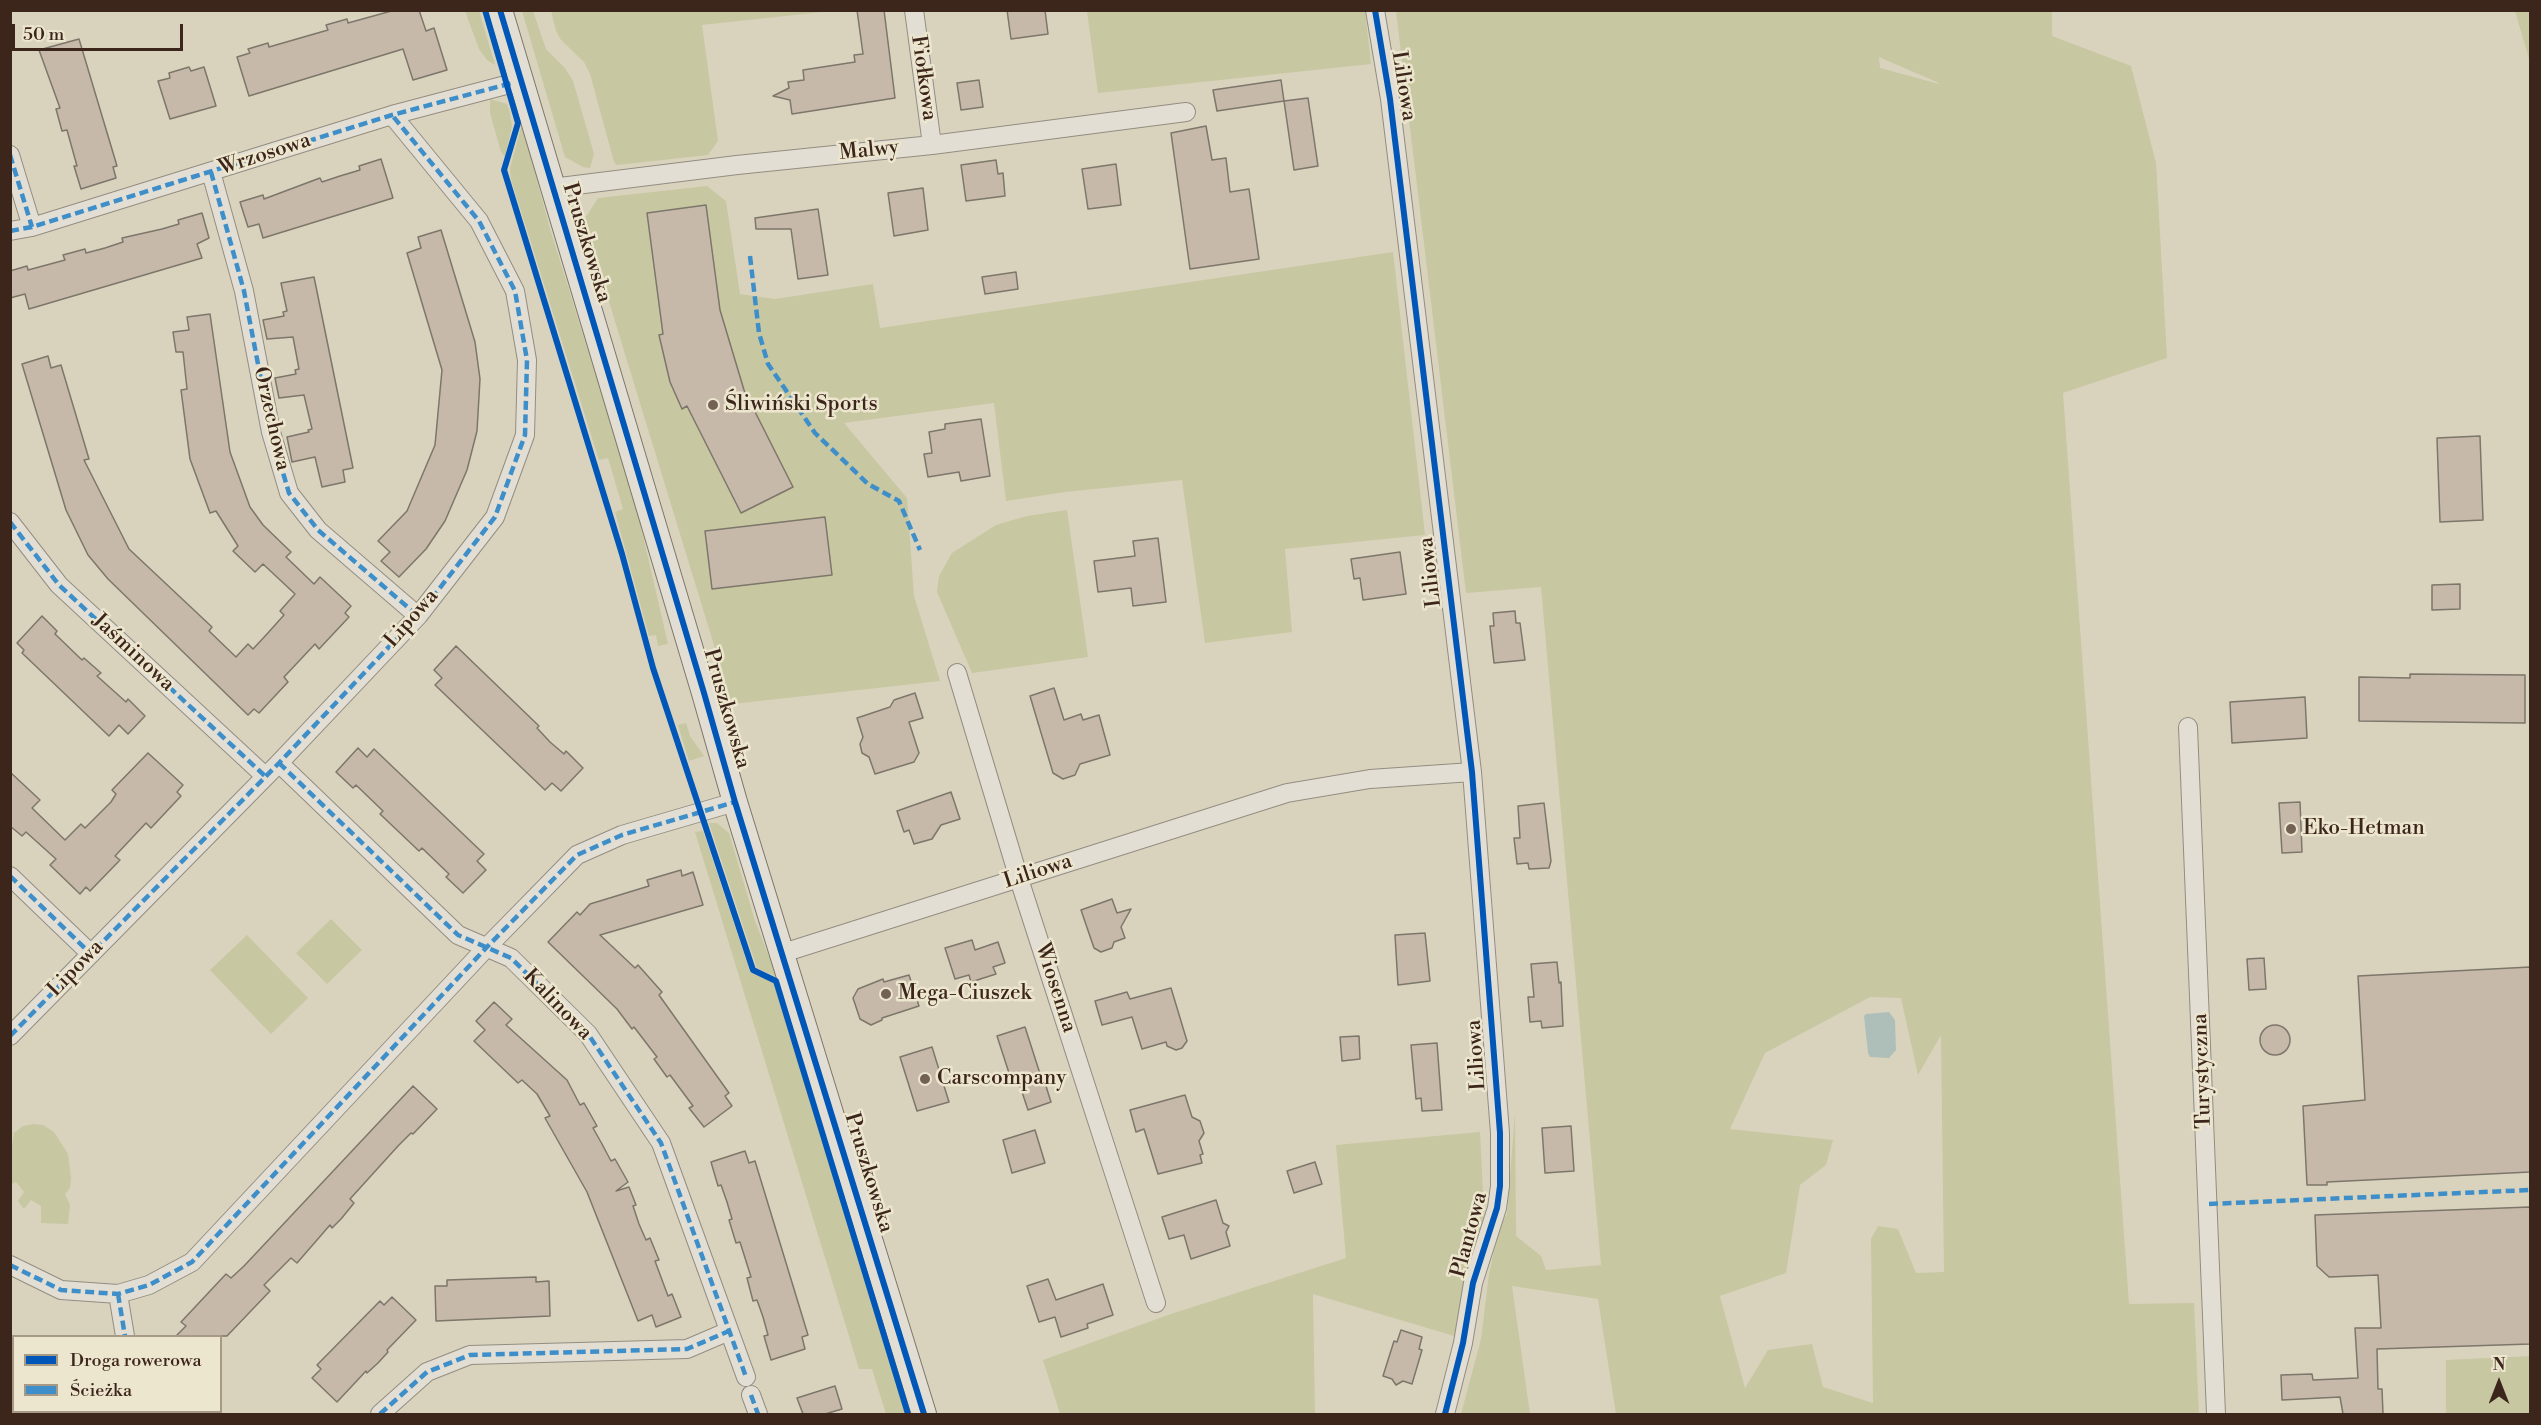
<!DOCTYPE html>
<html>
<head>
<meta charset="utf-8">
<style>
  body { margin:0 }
  #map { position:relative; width:2541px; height:1425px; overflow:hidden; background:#d9d3be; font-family:"Libre Bodoni",serif }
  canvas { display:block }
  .frame { position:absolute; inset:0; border:12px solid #3c251b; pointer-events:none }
  .legend { position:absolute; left:12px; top:1335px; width:210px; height:78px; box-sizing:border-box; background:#ede6ce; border:2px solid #a69986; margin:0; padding:8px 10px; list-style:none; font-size:18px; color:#3c251b }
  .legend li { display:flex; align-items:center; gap:12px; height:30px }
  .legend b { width:30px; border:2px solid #a69986 }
  .north { position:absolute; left:2469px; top:1353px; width:60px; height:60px; -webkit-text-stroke:4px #ede6ce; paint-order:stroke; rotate:0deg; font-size:16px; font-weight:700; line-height:24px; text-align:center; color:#3c251b }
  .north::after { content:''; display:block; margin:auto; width:21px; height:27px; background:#3c251b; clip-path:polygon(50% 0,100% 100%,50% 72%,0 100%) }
  .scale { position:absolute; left:12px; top:24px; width:171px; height:27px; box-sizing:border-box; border:3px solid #3c251b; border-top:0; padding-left:8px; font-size:18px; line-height:21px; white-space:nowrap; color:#3c251b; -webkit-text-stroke:4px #ede6ce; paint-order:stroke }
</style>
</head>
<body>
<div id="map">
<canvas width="2541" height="1425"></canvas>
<div class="frame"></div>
<ul class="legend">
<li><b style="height:8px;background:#0057b8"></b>Droga rowerowa</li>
<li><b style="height:8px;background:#3e8fc9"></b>Ścieżka</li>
</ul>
<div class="north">N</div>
<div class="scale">50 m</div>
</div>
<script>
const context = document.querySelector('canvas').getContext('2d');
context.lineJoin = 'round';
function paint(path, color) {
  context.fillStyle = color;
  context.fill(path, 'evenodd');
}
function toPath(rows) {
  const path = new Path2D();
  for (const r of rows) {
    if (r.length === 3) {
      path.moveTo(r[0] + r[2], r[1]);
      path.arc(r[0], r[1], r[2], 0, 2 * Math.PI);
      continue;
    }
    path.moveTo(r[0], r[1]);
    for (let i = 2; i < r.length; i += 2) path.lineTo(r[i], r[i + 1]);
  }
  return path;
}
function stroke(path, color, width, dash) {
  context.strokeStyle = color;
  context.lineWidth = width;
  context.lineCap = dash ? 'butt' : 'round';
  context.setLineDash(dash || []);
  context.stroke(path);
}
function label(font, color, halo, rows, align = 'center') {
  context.font = font + ' "Libre Bodoni",serif';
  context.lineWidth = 5;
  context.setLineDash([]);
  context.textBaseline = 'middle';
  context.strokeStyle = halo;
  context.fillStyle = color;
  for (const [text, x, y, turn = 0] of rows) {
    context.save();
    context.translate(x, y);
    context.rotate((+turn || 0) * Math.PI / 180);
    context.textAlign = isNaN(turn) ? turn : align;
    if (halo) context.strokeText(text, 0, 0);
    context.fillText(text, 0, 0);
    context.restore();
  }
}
paint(toPath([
  [465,11,479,11,495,65,487,60,479,49],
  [522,11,533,11,546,49,565,68,573,81,594,154,590,168,583,167,565,157],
  [551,11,551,10,831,11,702,25,718,141,708,155,617,165,614,162,590,74,584,62,561,40,556,31],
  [1087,11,1365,11,1371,64,1098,93],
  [1396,11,2052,11,2052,36,2131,66,2156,163,2167,358,2063,393,2129,1304,2194,1303,2199,1414,1616,1414,1598,1299,1512,1286,1530,1414,1461,1414,1481,1339,1489,1274,1499,1228,1507,1214,1515,1113,1516,1236,1541,1256,1546,1270,1601,1265,1541,587,1466,593],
  [1879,57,1939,83,1939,84,1880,68],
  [1870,997,1901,998,1918,1075,1941,1035,1944,1272,1916,1273,1898,1229,1878,1226,1871,1239,1873,1403,1823,1387,1812,1344,1768,1350,1745,1388,1720,1296,1786,1273,1800,1185,1826,1165,1833,1140,1730,1129,1765,1053],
  [2515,11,2530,11,2530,62],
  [490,99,507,104,509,109,512,126,505,157,501,152,490,113],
  [522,124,550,229,635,501,668,644,658,646,656,635,649,636,615,512,623,509,608,458,599,460,511,179,510,168],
  [707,186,726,201,740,294,775,299,873,284,880,328,1393,252,1425,535,1285,549,1292,632,1205,643,1182,480,1065,492,1006,501,994,403,844,423,907,498,914,596,940,681,732,704,584,220,598,198],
  [1067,510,1088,657,972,673,937,592,939,576,952,553,996,525,1027,516],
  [686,723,690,736,704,756,689,761,678,725],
  [709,823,717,823,729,833,755,921,777,977,757,968],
  [703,831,750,972,774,983,906,1414,886,1414,872,1369,859,1369,695,832],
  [331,919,362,950,327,984,296,953],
  [247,935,308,998,271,1034,210,970],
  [34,1124,43,1125,54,1132,68,1154,71,1178,70,1188,65,1194,70,1205,68,1224,41,1223,41,1206,31,1200,24,1209,18,1201,24,1192,16,1182,11,1184,11,1151,14,1133,23,1126],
  [1480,1132,1484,1214,1454,1336,1313,1294,1315,1414,1060,1414,1043,1360,1171,1314,1346,1258,1336,1145],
  [2530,1356,2530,1414,2446,1414,2446,1360]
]), '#c7c7a1');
paint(toPath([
  [1889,1012,1895,1020,1896,1050,1889,1058,1870,1057,1868,1053,1864,1016,1866,1014]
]), '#aebfba');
const building = toPath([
  [395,10,419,10,426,31,434,28,447,70,413,80,403,49,249,96,237,57,250,53,248,49,268,43,269,47,328,30,326,25,347,19,348,23,395,10],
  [857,10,884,10,895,98,792,114,790,100,773,96,789,88,788,82,804,80,803,70,855,62,854,55,863,54,857,10],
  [1007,10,1045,10,1048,34,1011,39,1007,10],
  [79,39,117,166,113,167,116,178,81,189,74,166,77,166,67,130,62,131,56,109,60,108,39,50,79,39],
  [189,67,191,71,204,67,216,106,170,119,158,81,170,78,169,73,189,67],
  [979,80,983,107,961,110,957,83,979,80],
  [1281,80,1284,101,1217,111,1213,90,1281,80],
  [1308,98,1318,166,1294,170,1284,101,1308,98],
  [1206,126,1212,160,1226,158,1230,192,1249,189,1259,259,1190,269,1171,133,1206,126],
  [381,159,393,198,263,238,259,224,248,227,240,202,263,195,264,199,320,178,322,182,340,176,360,170,359,166,381,159],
  [996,160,998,174,1003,173,1005,196,966,201,961,165,996,160],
  [1116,164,1121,205,1088,209,1082,169,1116,164],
  [923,188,928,230,894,236,888,193,923,188],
  [706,205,720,310,744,390,793,487,741,513,687,406,682,409,670,382,659,335,663,334,647,213,706,205],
  [818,209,828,275,798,279,791,229,756,229,755,218,818,209],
  [202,213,209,238,197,244,202,258,29,309,25,294,10,298,10,271,27,266,28,270,65,260,63,255,85,249,86,253,105,248,123,242,122,238,162,229,179,224,178,220,202,213],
  [441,230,475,342,480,379,477,431,467,470,445,521,426,549,399,577,381,561,390,552,378,541,407,511,435,445,442,370,407,253,421,248,418,237,441,230],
  [1016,272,1018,289,985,294,982,277,1016,272],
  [314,277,353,468,343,470,345,482,322,487,315,457,292,462,287,437,309,432,308,430,312,429,304,395,279,398,275,378,296,374,295,370,299,369,293,337,267,339,263,320,284,316,283,312,287,311,281,283,314,277],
  [210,314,230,452,250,507,263,525,291,552,286,557,314,584,320,577,351,606,345,613,349,617,319,649,315,644,284,677,288,682,259,713,254,709,248,715,108,579,88,555,66,510,22,364,48,356,51,368,61,365,89,459,84,460,129,549,212,627,209,631,236,657,248,644,253,649,267,634,284,615,280,611,295,594,263,564,255,572,233,551,238,546,216,511,210,513,190,459,181,390,187,389,183,352,176,352,173,332,189,330,187,317,210,314],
  [981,419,990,476,961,481,959,472,928,477,924,454,932,453,929,432,945,429,945,424,981,419],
  [2480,436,2483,520,2440,522,2437,438,2480,436],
  [825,517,832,575,712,589,705,531,825,517],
  [1158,538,1166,602,1133,606,1131,588,1098,592,1094,561,1135,556,1133,541,1158,538],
  [1400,552,1406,594,1363,600,1360,578,1354,579,1351,559,1400,552],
  [2460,584,2460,609,2432,610,2432,585,2460,584],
  [1515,611,1516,623,1520,623,1525,660,1494,663,1490,626,1494,626,1493,613,1515,611],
  [42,616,57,631,55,634,82,660,84,658,101,673,97,676,126,702,128,699,145,716,128,734,119,725,109,736,22,653,24,650,17,643,42,616],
  [456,646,539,726,537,728,550,742,564,754,566,751,583,768,561,791,552,783,545,790,435,685,442,678,434,670,456,646],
  [2410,674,2525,675,2525,723,2359,721,2359,677,2410,678,2410,674],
  [1054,688,1064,720,1081,714,1083,720,1099,715,1110,755,1080,764,1075,775,1063,779,1053,773,1030,696,1054,688],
  [915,693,923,718,909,722,919,753,914,762,875,774,869,757,862,753,860,744,863,737,857,718,890,707,894,700,915,693],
  [2305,697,2307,738,2232,743,2230,702,2305,697],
  [358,748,367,757,374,749,484,854,477,861,486,870,463,893,446,877,449,874,422,848,419,851,380,814,383,811,356,785,353,788,336,772,358,748],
  [148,753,183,785,177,792,181,796,151,828,146,823,115,856,120,860,90,891,86,887,80,894,50,865,56,859,26,832,22,836,10,826,10,772,40,800,32,808,65,840,81,824,85,828,111,802,116,794,112,790,148,753],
  [951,792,960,819,941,825,932,839,914,844,909,830,904,832,897,811,951,792],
  [2300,802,2302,852,2282,853,2279,803,2300,802],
  [1544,803,1551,861,1549,868,1529,869,1528,863,1517,864,1514,838,1520,838,1518,806,1544,803],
  [681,870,682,876,693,872,703,905,600,935,635,968,638,965,662,992,659,995,729,1093,725,1096,732,1106,704,1127,689,1108,693,1106,670,1075,667,1077,654,1059,657,1057,634,1027,632,1029,617,1009,548,942,577,912,580,915,590,904,649,886,647,880,681,870],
  [1112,899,1117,913,1131,909,1121,927,1125,938,1114,942,1112,948,1101,952,1094,948,1081,910,1112,899],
  [1425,933,1430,981,1398,985,1395,935,1425,933],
  [972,940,975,950,998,942,1005,963,993,967,996,974,971,982,969,975,955,979,945,948,972,940],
  [2264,958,2266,989,2249,990,2247,959,2264,958],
  [1557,962,1559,983,1561,982,1563,1026,1542,1028,1541,1021,1530,1022,1528,997,1534,997,1531,964,1557,962],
  [2530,967,2530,1172,2327,1182,2327,1185,2307,1185,2303,1106,2365,1100,2358,976,2530,967],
  [909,975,919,1006,882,1018,882,1020,871,1025,860,1019,853,998,858,989,883,979,884,982,909,975],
  [1171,988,1187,1041,1182,1048,1176,1050,1167,1046,1166,1042,1142,1049,1132,1017,1102,1025,1095,1001,1127,992,1130,999,1171,988],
  [494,1002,512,1019,506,1025,567,1080,580,1105,584,1103,597,1126,593,1128,602,1144,611,1161,615,1159,628,1182,616,1191,629,1187,636,1205,633,1206,639,1224,646,1240,650,1238,659,1260,655,1261,668,1296,672,1294,681,1317,656,1327,652,1315,638,1321,587,1192,545,1118,550,1116,537,1094,522,1080,518,1083,474,1041,485,1030,476,1021,494,1002],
  [2275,1040,15],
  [1025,1027,1043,1083,1045,1083,1051,1102,1028,1110,1016,1074,1010,1076,997,1036,1025,1027],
  [1359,1036,1360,1059,1342,1061,1340,1037,1359,1036],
  [1437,1043,1442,1110,1422,1111,1421,1098,1416,1099,1411,1045,1437,1043],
  [932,1047,949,1102,917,1111,900,1057,932,1047],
  [413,1086,437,1109,413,1134,411,1133,398,1146,350,1199,354,1203,341,1219,332,1228,330,1225,297,1263,291,1258,264,1285,270,1291,227,1336,176,1336,186,1326,181,1322,226,1274,231,1278,244,1266,413,1086],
  [1185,1095,1192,1117,1200,1121,1204,1133,1199,1141,1203,1154,1200,1155,1202,1163,1158,1174,1144,1129,1136,1132,1130,1110,1185,1095],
  [1571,1126,1574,1171,1545,1173,1542,1128,1571,1126],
  [1035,1130,1045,1163,1012,1173,1003,1140,1035,1130],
  [745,1151,749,1163,755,1161,808,1335,802,1337,805,1349,771,1360,764,1336,768,1335,763,1317,757,1300,753,1301,747,1278,751,1277,740,1242,736,1243,729,1220,732,1219,727,1202,721,1185,718,1186,711,1162,745,1151],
  [1315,1162,1322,1184,1294,1193,1287,1171,1315,1162],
  [1216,1200,1223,1223,1229,1226,1226,1232,1230,1246,1191,1259,1184,1235,1169,1239,1162,1217,1216,1200],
  [2530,1207,2530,1344,2377,1349,2378,1389,2382,1389,2383,1414,2343,1414,2340,1397,2282,1400,2281,1375,2312,1374,2313,1380,2358,1378,2355,1328,2381,1328,2378,1275,2329,1277,2317,1266,2315,1215,2530,1207],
  [536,1277,536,1282,549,1281,550,1316,436,1321,435,1286,447,1286,447,1280,536,1277],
  [1048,1279,1056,1300,1103,1284,1113,1315,1087,1324,1088,1328,1061,1337,1055,1317,1039,1322,1027,1286,1048,1279],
  [392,1297,416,1320,387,1350,388,1352,378,1363,367,1373,366,1371,337,1402,312,1378,321,1369,317,1365,380,1301,384,1305,392,1297],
  [1401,1330,1422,1337,1419,1349,1422,1350,1412,1384,1403,1381,1396,1385,1392,1379,1383,1376,1394,1341,1397,1342,1401,1330],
  [835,1386,842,1409,825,1414,803,1414,797,1398,835,1386]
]);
paint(building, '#c6b9aa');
stroke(building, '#7d766a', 1.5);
const street = toPath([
  [914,10,932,145],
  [1375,10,1390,99,1472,772,1500,1133,1500,1186,1497,1208,1473,1283,1463,1343,1445,1414],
  [10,155,32,227],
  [211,172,244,291,271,432,289,493,318,530,418,616],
  [552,188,737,165,932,145,1186,112],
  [10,231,32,227,392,115,521,81],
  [10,522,59,585,265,776],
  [957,673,1019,879,1156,1303],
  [2188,727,2216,1414],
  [279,763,458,935,511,958,588,1034,661,1143,746,1377],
  [10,876,91,954],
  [783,953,1287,793,1370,779,1472,772],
  [10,1036,279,763,418,616,495,517,525,435,527,360,515,291,479,221,392,115],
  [10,1265,61,1290,118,1294,149,1285,192,1262,487,947,577,855,622,835,735,802],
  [118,1294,125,1336],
  [751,1395,758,1414],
  [137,1412,137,1414],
  [380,1414,427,1372,470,1355,687,1349,729,1331]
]);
const secondary = toPath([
  [500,10,704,693,735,802,924,1414]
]);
stroke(street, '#938d80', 20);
stroke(secondary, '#7d766a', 26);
stroke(street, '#e2ded4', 18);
stroke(secondary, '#e2ded4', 24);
stroke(toPath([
  [10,155,32,227],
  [211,172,244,291,271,432,289,493,318,530,418,616],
  [10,231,32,227,392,115,512,83],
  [750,256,759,333,768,364,815,433,868,484,899,501,920,550],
  [10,522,59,585,265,776],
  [279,763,458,935,511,958,588,1034,661,1143,746,1377],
  [10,876,91,954],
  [10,1036,279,763,418,616,495,517,525,435,527,360,515,291,479,221,392,115],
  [2209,1204,2530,1190],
  [10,1265,61,1290,118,1294,149,1285,192,1262,487,947,577,855,622,835,735,802],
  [118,1294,125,1336],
  [751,1395,758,1414],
  [137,1412,137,1414],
  [380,1414,427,1372,470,1355,687,1349,729,1331]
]), '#3e8fc9', 4.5, [9, 4.5]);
stroke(toPath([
  [485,10,518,123,504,170,622,554,653,668,753,970,776,981,908,1414],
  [500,10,704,693,735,802,924,1414],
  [1375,10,1390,99,1472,772,1500,1133,1500,1186,1497,1208,1473,1283,1463,1343,1445,1414]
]), '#0057b8', 6);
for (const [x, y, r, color] of [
  [713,405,6,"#736254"],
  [2291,829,6,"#736254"],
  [886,994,6,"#736254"],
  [925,1079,6,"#736254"]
]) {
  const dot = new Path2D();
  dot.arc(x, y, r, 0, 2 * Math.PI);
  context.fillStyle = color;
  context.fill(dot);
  stroke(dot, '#ede6ce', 2);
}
label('21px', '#3c251b', '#ede6ce', [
  ["Fiołkowa",923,78,82],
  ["Liliowa",1403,86,81],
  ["Malwy",869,151,-6],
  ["Wrzosowa",265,155,-18],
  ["Pruszkowska",586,243,73],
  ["Orzechowa",271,419,77],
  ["Liliowa",1431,572,-97],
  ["Lipowa",412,619,-49],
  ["Jaśminowa",133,653,43],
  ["Pruszkowska",726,709,74],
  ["Liliowa",1038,872,-18],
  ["Lipowa",76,969,-46],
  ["Wiosenna",1055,988,72],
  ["Kalinowa",557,1005,46],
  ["Liliowa",1477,1055,-94],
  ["Turystyczna",2203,1071,-92],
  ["Pruszkowska",868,1173,73],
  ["Plantowa",1470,1235,-75]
]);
label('21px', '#3c251b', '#ede6ce', [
  ["Śliwiński Sports",725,405],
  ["Eko-Hetman",2303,829],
  ["Mega-Ciuszek",898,994],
  ["Carscompany",937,1079]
], 'left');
</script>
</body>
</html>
